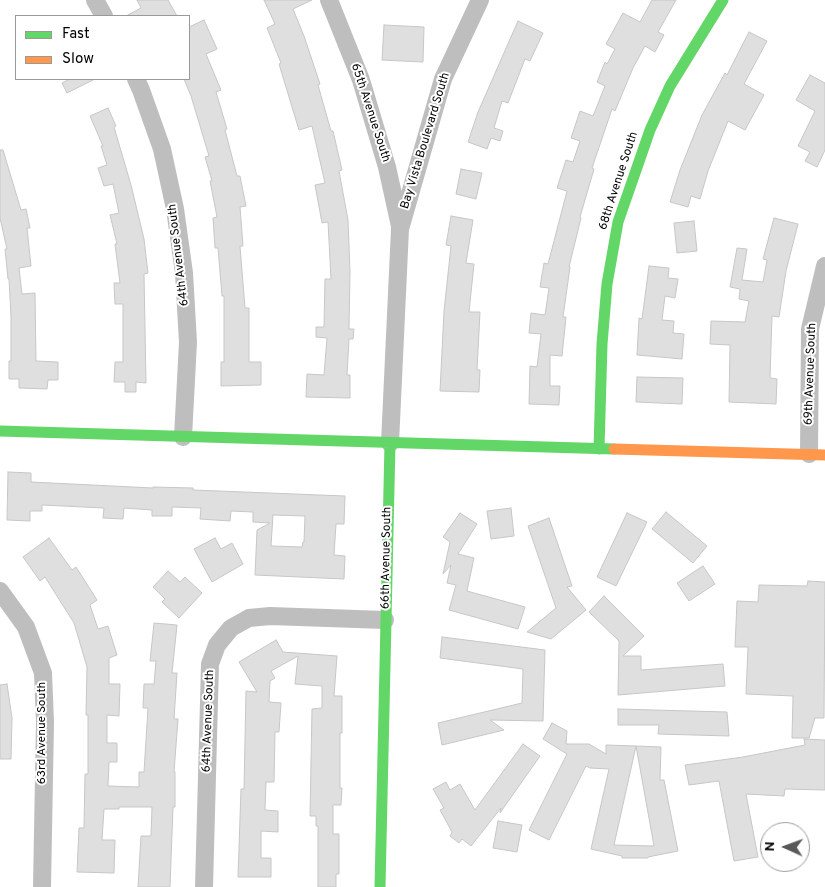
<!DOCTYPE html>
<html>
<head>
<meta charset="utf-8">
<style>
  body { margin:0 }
  #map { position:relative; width:825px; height:887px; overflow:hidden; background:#fff; font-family:Overpass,sans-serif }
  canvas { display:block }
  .legend { position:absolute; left:15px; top:15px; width:175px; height:65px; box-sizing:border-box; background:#fff; border:1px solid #999; margin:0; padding:6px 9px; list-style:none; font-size:15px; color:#000 }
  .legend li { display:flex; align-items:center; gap:10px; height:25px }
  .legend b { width:25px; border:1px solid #999 }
  .north { position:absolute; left:760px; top:822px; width:50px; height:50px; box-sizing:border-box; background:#fff; border:1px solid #999; border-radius:50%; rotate:272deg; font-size:14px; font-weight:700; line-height:20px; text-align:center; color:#000 }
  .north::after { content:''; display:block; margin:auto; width:18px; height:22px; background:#595959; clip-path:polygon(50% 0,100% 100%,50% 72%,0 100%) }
</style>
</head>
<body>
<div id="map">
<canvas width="825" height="887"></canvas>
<ul class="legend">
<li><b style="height:6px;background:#63d668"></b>Fast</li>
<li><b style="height:6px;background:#ff974d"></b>Slow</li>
</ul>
<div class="north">N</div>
</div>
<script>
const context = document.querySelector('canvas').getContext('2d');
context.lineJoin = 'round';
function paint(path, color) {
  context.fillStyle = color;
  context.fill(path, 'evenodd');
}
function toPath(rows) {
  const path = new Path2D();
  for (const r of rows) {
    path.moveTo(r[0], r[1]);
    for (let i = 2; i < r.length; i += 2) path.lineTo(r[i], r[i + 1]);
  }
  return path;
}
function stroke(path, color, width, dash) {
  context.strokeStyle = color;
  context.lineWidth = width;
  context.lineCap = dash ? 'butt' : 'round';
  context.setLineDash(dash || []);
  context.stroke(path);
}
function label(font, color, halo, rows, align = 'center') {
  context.font = font + ' Overpass,sans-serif';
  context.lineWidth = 4;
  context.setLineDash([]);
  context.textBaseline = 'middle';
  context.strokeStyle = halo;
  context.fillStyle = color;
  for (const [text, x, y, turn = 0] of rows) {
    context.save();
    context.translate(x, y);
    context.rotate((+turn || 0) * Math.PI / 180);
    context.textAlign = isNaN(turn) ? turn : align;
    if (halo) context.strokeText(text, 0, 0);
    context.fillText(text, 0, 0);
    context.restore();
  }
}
const building = toPath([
  [137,0,168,0,177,16,126,16,141,8,137,0],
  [264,0,312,0,293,9,304,36,320,84,318,85,331,131,333,131,342,170,339,171,348,220,350,272,349,329,354,329,353,339,349,339,347,375,350,375,350,398,306,397,307,374,324,375,327,338,316,337,316,327,324,327,325,279,331,279,328,222,322,223,315,185,325,183,312,126,299,130,279,64,281,63,267,28,275,24,264,0],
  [652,0,676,0,658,32,664,35,655,52,645,46,633,68,615,111,612,109,592,168,594,169,580,217,581,218,569,267,570,267,563,317,566,317,562,356,550,355,550,386,560,386,559,405,529,404,530,366,537,367,541,334,529,333,531,313,545,315,549,288,540,287,544,263,548,264,567,191,557,188,566,160,573,162,580,141,571,138,580,111,593,116,605,86,597,82,605,62,607,64,615,49,606,44,623,13,640,22,652,0],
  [204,20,217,49,206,54,221,90,216,92,227,129,225,130,237,176,240,176,246,206,240,207,243,246,240,246,245,308,249,308,249,362,261,362,261,385,221,386,221,362,224,362,224,296,222,296,218,248,215,248,213,218,217,217,210,181,212,181,205,157,209,156,191,96,184,79,189,79,189,27,204,20],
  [518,21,543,33,530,61,525,59,508,103,502,101,494,128,503,131,500,141,491,138,487,149,468,142,478,112,518,21],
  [384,25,424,27,423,62,382,60,384,25],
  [749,32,767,41,744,84,764,95,745,130,728,121,708,171,700,199,691,196,688,207,670,202,680,170,702,115,725,73,727,75,749,32],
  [810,75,825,83,825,150,817,167,805,161,810,152,798,146,815,111,796,100,810,75],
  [70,79,95,79,67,93,62,83,70,79],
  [108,108,116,126,114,127,131,185,144,239,148,273,144,274,146,383,136,382,136,392,125,392,125,382,114,382,115,362,123,362,123,304,115,304,114,283,120,283,115,244,117,244,110,215,119,213,113,184,104,186,98,168,107,165,101,146,103,146,90,116,108,108],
  [0,150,3,150,21,210,26,209,30,228,27,228,31,266,19,268,22,294,35,293,36,361,58,362,58,380,48,380,47,389,19,388,19,379,9,379,9,361,11,361,11,317,9,279,8,279,5,249,7,249,0,218,0,150],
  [461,169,482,173,476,199,456,194,461,169],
  [451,216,473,220,466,263,474,264,469,312,480,312,477,370,480,370,479,392,440,391,444,311,451,246,446,245,451,216],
  [774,218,798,224,786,271,779,317,772,316,770,378,777,379,776,404,729,402,730,345,710,344,711,321,745,322,749,301,739,299,740,289,730,287,737,248,747,249,742,280,763,282,767,260,763,259,774,218],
  [694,221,697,251,677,253,674,223,694,221],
  [649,266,669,268,668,278,678,279,675,298,665,296,662,320,674,321,673,333,684,334,682,359,637,355,639,318,642,319,649,266],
  [637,377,683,378,682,404,636,402,637,377],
  [8,472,31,473,31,482,153,488,153,487,193,488,193,490,345,496,344,524,336,524,334,555,345,556,344,579,255,575,257,530,270,523,253,522,253,512,231,511,230,521,200,519,201,508,172,507,172,516,152,516,152,510,124,508,123,519,103,518,104,508,42,505,42,511,30,511,30,521,7,520,8,472],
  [273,515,305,516,304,542,303,542,302,547,271,546,273,515],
  [511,508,514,536,491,539,487,511,511,508],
  [666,512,707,546,693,563,652,529,666,512],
  [460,513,477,524,458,554,474,558,467,591,525,607,518,629,449,610,456,585,447,583,451,565,443,574,450,542,443,537,460,513],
  [627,513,647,522,616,586,597,577,627,513],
  [549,518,572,586,567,587,586,610,551,639,527,632,556,608,528,526,549,518],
  [49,538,72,570,76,567,97,600,90,605,98,629,108,626,117,655,109,658,109,684,120,684,119,716,107,715,107,743,117,743,117,762,109,762,108,786,139,787,139,772,144,772,148,708,143,708,144,684,154,684,156,661,150,661,154,623,177,625,172,673,177,673,174,719,178,719,174,772,175,772,175,807,173,807,170,887,138,887,141,836,151,836,152,807,119,807,119,809,104,809,102,840,115,840,114,873,77,872,79,828,84,828,85,774,88,774,88,715,86,715,87,667,74,623,45,577,40,581,23,557,49,538],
  [215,538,221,549,232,543,243,564,212,582,194,549,215,538],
  [703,566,715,584,689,601,677,583,703,566],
  [168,571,180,582,185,577,202,593,179,618,162,602,165,599,153,587,168,571],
  [808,581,825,582,824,718,815,718,809,738,792,738,793,696,746,694,748,647,735,647,737,601,758,602,759,585,807,586,808,581],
  [604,596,644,636,623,656,641,656,641,670,723,664,725,686,618,695,619,641,589,612,604,596],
  [442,637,545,650,543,721,490,720,504,730,442,745,438,723,522,703,523,669,440,658,442,637],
  [276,640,283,652,337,656,334,696,342,696,342,733,340,733,340,788,342,788,341,805,333,805,333,834,339,834,339,874,336,874,336,887,318,887,318,826,316,826,316,816,310,816,312,709,322,708,322,686,295,684,298,656,271,671,275,678,270,681,269,702,281,703,279,732,275,732,274,782,266,782,265,810,278,811,278,832,261,831,261,858,271,858,271,877,238,877,241,789,244,789,246,691,257,692,239,662,276,640],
  [7,684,12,718,11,759,0,759,0,685,7,684],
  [618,709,727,712,729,736,658,734,659,725,618,725,618,709],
  [552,723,567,731,566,744,589,744,606,754,606,745,636,746,614,845,654,846,636,746,661,747,660,780,664,780,678,851,648,857,648,858,622,858,622,856,591,849,609,769,590,768,586,766,549,840,529,830,567,754,543,739,552,723],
  [804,739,825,740,825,790,785,789,784,796,746,794,758,857,734,861,719,781,689,785,685,765,743,757,805,745,804,739],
  [523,744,540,756,500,813,501,808,471,846,462,839,459,843,450,836,452,832,440,810,444,808,433,789,446,782,450,790,460,784,475,810,523,744],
  [498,821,522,825,517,852,493,848,498,821]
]);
paint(building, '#dfdfdf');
stroke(building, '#c7c7c7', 1);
stroke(toPath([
  [95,0,104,16],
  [329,0,361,80,387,167,400,226],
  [136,79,141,90,162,149,175,209,184,273,188,342,183,437],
  [390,443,400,229,443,79,480,0],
  [809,454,810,329,825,266],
  [0,591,26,627,43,673,45,722,42,887],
  [204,887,210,664,217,645,231,628,249,618,270,616,385,620]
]), '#bebebe', 18);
stroke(toPath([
  [0,431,614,449],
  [599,449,602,344,607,284,618,222,650,130,670,86,723,0],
  [380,887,390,443]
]), '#63d668', 11);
stroke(toPath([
  [614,449,825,455]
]), '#ff974d', 11);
label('12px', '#000', '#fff', [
  ["65th Avenue South",370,113,72],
  ["Bay Vista Boulevard South",426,141,-73],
  ["68th Avenue South",619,181,-72],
  ["64th Avenue South",179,255,-97],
  ["69th Avenue South",811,374,-88],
  ["66th Avenue South",387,558,-89],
  ["64th Avenue South",209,721,-88],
  ["63rd Avenue South",43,733,-90]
]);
</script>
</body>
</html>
